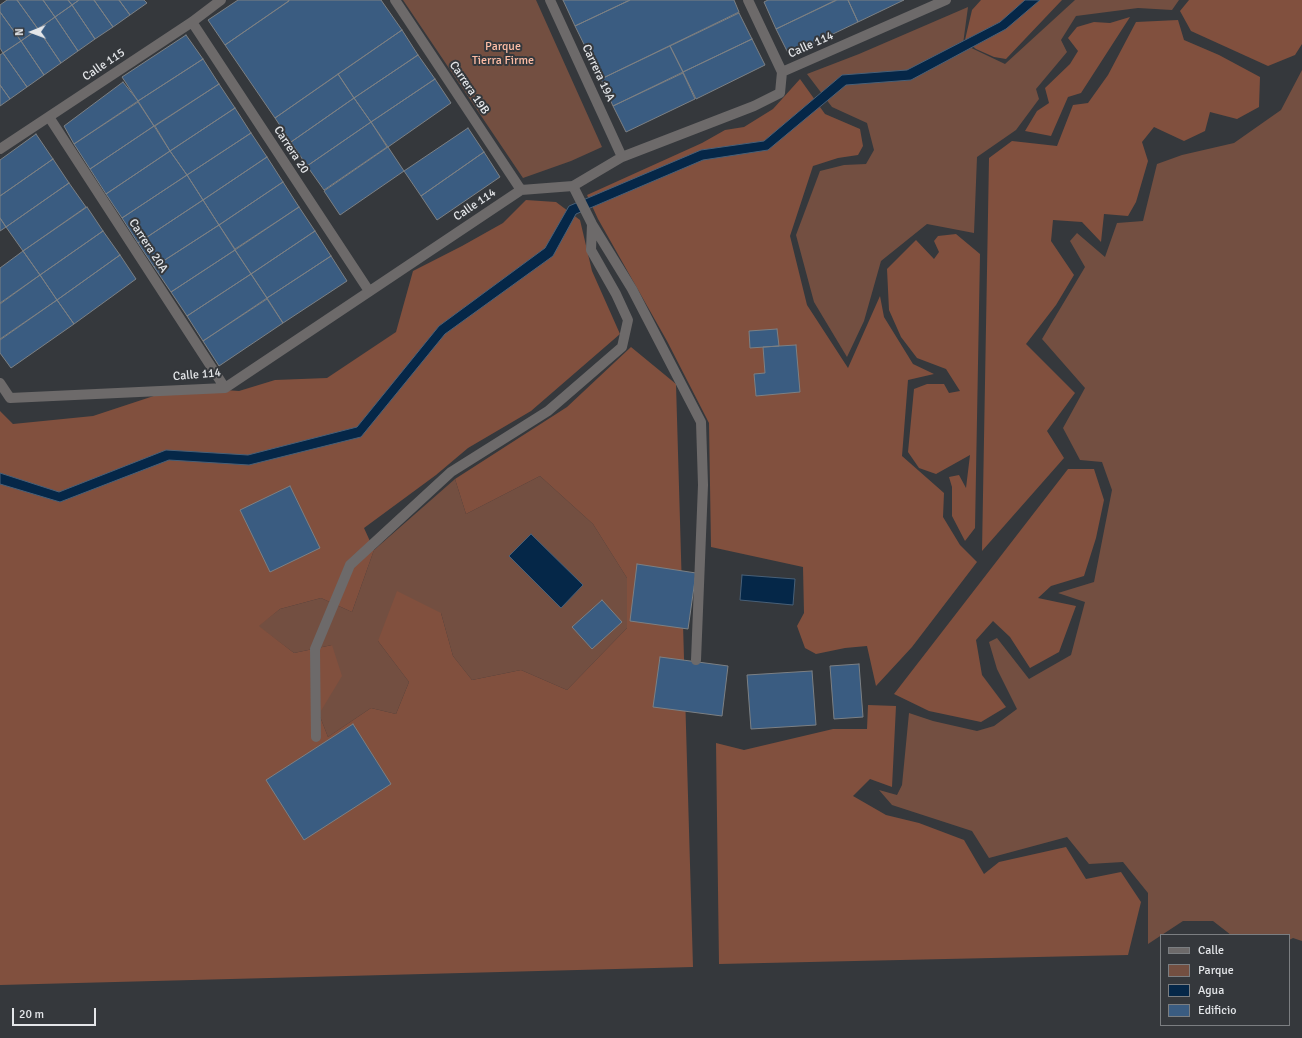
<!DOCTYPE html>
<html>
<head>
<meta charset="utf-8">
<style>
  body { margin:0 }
  #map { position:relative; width:1302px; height:1038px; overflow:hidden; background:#35383c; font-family:Signika,sans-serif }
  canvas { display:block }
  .legend { position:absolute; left:1160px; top:934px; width:130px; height:92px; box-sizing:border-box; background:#35383c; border:1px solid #7b7e81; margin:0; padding:5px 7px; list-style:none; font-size:12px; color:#e4e6e9 }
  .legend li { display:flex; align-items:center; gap:8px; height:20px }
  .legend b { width:20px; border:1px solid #7b7e81 }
  .north { position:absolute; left:12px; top:12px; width:40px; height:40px; -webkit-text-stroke:3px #35383c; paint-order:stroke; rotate:269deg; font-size:11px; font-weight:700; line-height:16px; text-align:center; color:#e4e6e9 }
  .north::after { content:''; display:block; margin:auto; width:14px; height:18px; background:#e4e6e9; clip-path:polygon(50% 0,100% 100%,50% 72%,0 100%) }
  .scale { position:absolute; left:12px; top:1008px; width:84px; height:18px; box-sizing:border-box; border:2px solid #e4e6e9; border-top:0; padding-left:5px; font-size:12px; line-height:14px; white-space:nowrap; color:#e4e6e9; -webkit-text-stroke:3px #35383c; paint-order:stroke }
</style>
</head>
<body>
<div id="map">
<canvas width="1302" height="1038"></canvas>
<ul class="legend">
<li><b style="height:5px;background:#6d6a6a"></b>Calle</li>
<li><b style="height:11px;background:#734f41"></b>Parque</li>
<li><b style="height:11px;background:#052748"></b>Agua</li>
<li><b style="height:11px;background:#3a5c81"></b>Edificio</li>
</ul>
<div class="north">N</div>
<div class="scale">20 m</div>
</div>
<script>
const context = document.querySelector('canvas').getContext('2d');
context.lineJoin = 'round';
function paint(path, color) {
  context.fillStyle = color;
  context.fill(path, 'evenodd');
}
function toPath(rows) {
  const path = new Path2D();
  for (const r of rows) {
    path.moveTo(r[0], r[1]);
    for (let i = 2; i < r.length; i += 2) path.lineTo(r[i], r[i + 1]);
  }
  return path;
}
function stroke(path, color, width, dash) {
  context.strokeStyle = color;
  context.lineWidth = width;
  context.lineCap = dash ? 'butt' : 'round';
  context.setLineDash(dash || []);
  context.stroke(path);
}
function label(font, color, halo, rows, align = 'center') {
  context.font = font + ' Signika,sans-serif';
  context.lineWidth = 4;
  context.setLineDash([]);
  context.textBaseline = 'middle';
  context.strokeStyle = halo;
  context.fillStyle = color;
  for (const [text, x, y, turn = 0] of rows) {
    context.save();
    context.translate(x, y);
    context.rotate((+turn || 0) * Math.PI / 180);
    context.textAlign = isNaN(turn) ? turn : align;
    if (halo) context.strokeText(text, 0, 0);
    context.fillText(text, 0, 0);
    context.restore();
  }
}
paint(toPath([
  [403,0,536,0,602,147,571,161,523,178],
  [1075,0,1179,0,1172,10,1138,8,1076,16,1061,40,1067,52,1036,89,1039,99,1016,130,977,157,974,233,927,224,881,261,864,321,847,357,814,302,796,235,820,171,844,165,866,164,874,150,867,123,832,107,807,74,859,54,968,7,963,44,1005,64],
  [1302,70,1302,941,1293,938,1289,940,1289,935,1231,935,1213,921,1183,921,1148,944,1148,893,1123,862,1089,864,1067,837,989,858,972,831,892,805,879,790,897,795,902,785,909,713,933,721,977,731,994,726,1017,709,997,669,989,642,997,638,1029,679,1071,655,1085,602,1058,593,1094,582,1112,490,1102,462,1080,460,1063,428,1085,388,1042,339,1085,267,1070,241,1077,233,1105,257,1117,223,1143,221,1157,164,1182,155,1234,143,1281,110],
  [540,476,593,524,627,578,627,628,567,690,521,670,472,680,453,656,441,613,378,641,409,682,396,714,371,708,328,737,319,714,332,645,294,653,258,626,280,609,321,598,352,612,374,550,455,479,466,514]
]), '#734f41');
paint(toPath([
  [981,0,1062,0,1006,59,994,57,976,49,965,40,972,10],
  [1189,0,1302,0,1302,44,1295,55,1268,66,1191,31,1180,11],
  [1130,17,1081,93,1068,97,1051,136,1025,131,1037,111,1049,103,1045,88,1070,64,1078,51,1068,38,1077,27,1094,22,1110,23],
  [1178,20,1184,40,1219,55,1260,77,1259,107,1237,119,1210,112,1205,131,1184,141,1154,127,1142,142,1148,161,1136,202,1128,216,1104,214,1101,242,1082,222,1053,220,1051,241,1074,275,1056,305,1026,344,1075,393,1047,431,1064,458,982,551,989,158,1012,141,1057,146,1073,105,1088,103,1108,75,1136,22],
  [800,79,825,114,860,129,863,146,858,155,838,158,813,166,790,236,807,305,848,368,880,296,884,317,913,364,934,374,908,380,902,456,944,493,943,517,960,545,977,562,912,647,876,686,867,646,845,648,816,654,805,648,797,626,804,613,803,567,711,547,709,423,667,341,598,219,587,195,702,143,725,130,744,127,773,109],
  [526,200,556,202,580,220,592,271,620,334,531,411,468,448,436,475,364,528,374,550,352,612,321,598,280,609,259,626,294,653,332,645,342,676,319,714,328,737,371,708,396,714,409,682,378,641,397,591,441,613,453,656,472,680,521,670,567,690,627,628,627,578,593,524,540,476,466,514,455,479,567,407,631,347,676,384,693,967,0,985,0,411,13,424,93,416,181,387,239,391,275,380,327,378,396,332,413,271,462,246,503,223],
  [956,234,980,254,975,528,965,541,952,516,952,487,949,477,959,475,966,488,970,455,936,474,919,468,908,452,914,389,927,384,944,384,949,393,960,391,946,369,917,358,901,337,889,310,887,269,916,240,934,259,939,252,934,241,938,236],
  [1068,469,1094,469,1104,500,1096,538,1084,576,1051,586,1038,598,1076,606,1059,652,1030,668,1010,637,993,621,976,640,982,675,1006,707,981,722,929,711,894,694],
  [868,705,896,706,892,787,870,779,853,796,886,815,919,823,964,840,984,874,999,862,1066,847,1086,879,1121,872,1141,902,1128,955,719,964,716,743,744,750,833,729,867,729]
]), '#81503e');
const water = toPath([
  [1025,0,1040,0,1006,29,911,80,846,85,768,150,703,160,576,214,553,256,445,334,361,437,249,465,169,460,60,502,0,484,0,473,59,492,166,450,248,455,357,427,439,326,545,248,569,206,701,150,764,141,842,75,907,70,1000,22,1025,0],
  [531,534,583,585,561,608,509,556,531,534],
  [742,575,795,579,793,605,740,600,742,575]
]);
paint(water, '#052748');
stroke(water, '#486078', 1);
const building = toPath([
  [7,0,17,0,38,29,21,41,0,12,0,5,7,0],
  [17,0,43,0,55,17,38,29,17,0],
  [43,0,68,0,72,5,55,17,43,0],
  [68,0,79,0,72,5,68,0],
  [79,0,94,0,113,27,95,39,72,5,79,0],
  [94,0,119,0,130,15,113,27,94,0],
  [119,0,144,0,147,3,130,15,119,0],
  [238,0,288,0,289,1,225,45,208,20,238,0],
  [381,0,402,30,275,118,225,45,290,0,381,0],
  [563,0,630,0,575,26,563,0],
  [630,0,734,0,739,12,601,79,575,26,630,0],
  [768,0,836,0,776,29,764,2,768,0],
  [837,0,848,0,858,22,789,55,776,29,837,0],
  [848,0,904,0,858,22,848,0],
  [72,5,95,39,78,51,55,17,72,5],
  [0,12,21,41,3,53,0,48,0,12],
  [739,13,752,39,683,72,670,46,739,13],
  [55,17,78,51,61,63,38,29,55,17],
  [38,29,61,63,44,75,21,41,38,29],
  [402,30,418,55,354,98,338,74,402,30],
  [186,35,203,59,138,101,122,77,186,35],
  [752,39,765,65,696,99,683,72,752,39],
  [21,41,44,75,27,87,3,53,21,41],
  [670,46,683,72,613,106,601,79,670,46],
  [3,53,27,87,10,99,0,85,0,55,3,53],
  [418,55,435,79,371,122,354,98,418,55],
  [203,59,219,84,154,126,138,101,203,59],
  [683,73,695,99,626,132,613,106,683,73],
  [338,74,354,98,291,142,275,118,338,74],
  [435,79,451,103,388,147,371,122,435,79],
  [123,82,138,101,74,144,64,126,123,82],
  [219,84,235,108,170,151,155,126,219,84],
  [0,85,10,99,0,106,0,85],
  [354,98,371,122,307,166,291,142,354,98],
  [138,102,154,126,90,169,74,144,138,102],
  [235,108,251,133,187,175,170,151,235,108],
  [371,122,387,147,324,190,307,166,371,122],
  [154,126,170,151,106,194,90,169,154,126],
  [468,128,484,152,421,196,404,171,468,128],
  [251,133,267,157,203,200,187,175,251,133],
  [36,134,53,159,0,196,0,160,36,134],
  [388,147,404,171,340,215,324,191,388,147],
  [170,151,187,175,122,218,106,194,170,151],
  [484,152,500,177,437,220,421,196,484,152],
  [267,157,283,182,219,225,203,200,267,157],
  [53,159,69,183,6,227,0,218,0,196,53,159],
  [187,175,203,200,138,243,122,218,187,175],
  [283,182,299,207,235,249,219,225,283,182],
  [69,183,86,207,23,251,6,227,69,183],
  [203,200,219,225,154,267,138,243,203,200],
  [87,207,103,231,40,275,23,251,87,207],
  [299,207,315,231,251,274,235,250,299,207],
  [0,218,6,227,0,231,0,218],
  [219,225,235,250,171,292,154,267,219,225],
  [103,231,120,255,57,300,40,275,103,231],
  [315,231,331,256,267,298,251,274,315,231],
  [235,250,251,274,187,316,171,292,235,250],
  [23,251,40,275,0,303,0,268,23,251],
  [120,255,136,279,74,324,57,300,120,255],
  [331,256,347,281,283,323,267,298,331,256],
  [251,274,267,298,203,341,187,316,251,274],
  [40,275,57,300,0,339,0,304,40,275],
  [267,299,283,323,219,366,203,341,267,299],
  [57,300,74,324,11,368,0,353,0,340,57,300],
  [777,329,779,346,750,348,749,331,777,329],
  [796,345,800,392,756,396,754,374,765,373,763,347,796,345],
  [290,486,320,548,270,572,240,510,290,486],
  [637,564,696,573,688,629,630,621,637,564],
  [602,600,622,622,592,649,572,627,602,600],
  [660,657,728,666,722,716,653,707,660,657],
  [859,664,863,717,834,719,830,666,859,664],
  [812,671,816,725,751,729,747,675,812,671],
  [353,724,391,784,304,840,266,780,353,724]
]);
paint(building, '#3a5c81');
stroke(building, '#7c8084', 1);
stroke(toPath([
  [573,186,592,224,632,289,701,422,703,485,696,660],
  [316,737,315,649,350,565,451,472,548,411,622,347,628,320,616,294,591,250,592,224]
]), '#6d6a6a', 10);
stroke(toPath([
  [395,0,521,190],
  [550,0,622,157],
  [748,0,782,72],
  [192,22,369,291],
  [49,117,225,388],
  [0,149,192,22,221,0],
  [0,383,10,398,225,388,521,190,573,186,622,157,754,106,780,93,782,72,946,0]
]), '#6d6a6a', 10);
label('12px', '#e4e6e9', '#35383c', [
  ["Calle 114",811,45,-24],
  ["Calle 115",104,65,-34],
  ["Carrera 19A",598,73,65],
  ["Carrera 19B",469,88,56],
  ["Carrera 20",291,150,57],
  ["Calle 114",475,205,-34],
  ["Carrera 20A",148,246,57],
  ["Calle 114",197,375,-5]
]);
label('12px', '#fdbda5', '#35383c', [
  ["Parque",503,47],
  ["Tierra Firme",503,61]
]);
</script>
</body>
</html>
